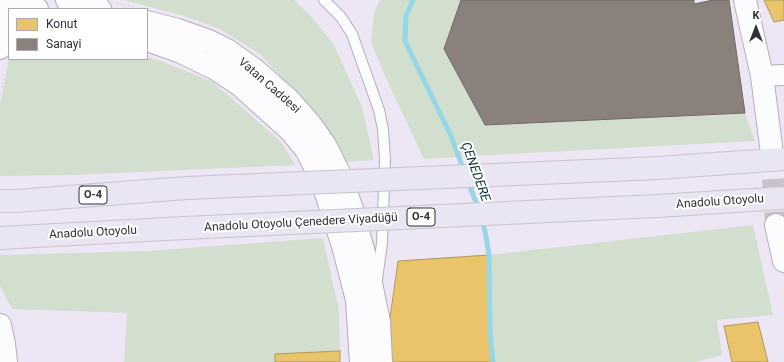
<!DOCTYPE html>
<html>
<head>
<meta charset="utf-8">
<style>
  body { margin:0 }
  #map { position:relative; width:784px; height:362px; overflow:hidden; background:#ede6f4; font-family:Roboto,sans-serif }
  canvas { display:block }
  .legend { position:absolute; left:8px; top:8px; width:140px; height:52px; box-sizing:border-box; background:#fff; border:1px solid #adabaf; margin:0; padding:5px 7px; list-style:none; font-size:12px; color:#332d37 }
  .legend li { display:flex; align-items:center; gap:8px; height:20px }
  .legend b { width:20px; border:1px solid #adabaf }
  .north { position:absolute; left:736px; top:8px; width:40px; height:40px; -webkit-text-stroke:3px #fff; paint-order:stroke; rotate:0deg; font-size:11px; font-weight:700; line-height:16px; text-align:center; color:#332d37 }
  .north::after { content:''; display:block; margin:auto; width:14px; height:18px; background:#332d37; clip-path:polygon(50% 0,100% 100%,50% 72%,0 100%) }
</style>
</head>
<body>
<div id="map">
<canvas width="784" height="362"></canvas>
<ul class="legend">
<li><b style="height:11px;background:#e9c46a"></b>Konut</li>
<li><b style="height:11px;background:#8a817c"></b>Sanayi</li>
</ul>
<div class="north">K</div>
</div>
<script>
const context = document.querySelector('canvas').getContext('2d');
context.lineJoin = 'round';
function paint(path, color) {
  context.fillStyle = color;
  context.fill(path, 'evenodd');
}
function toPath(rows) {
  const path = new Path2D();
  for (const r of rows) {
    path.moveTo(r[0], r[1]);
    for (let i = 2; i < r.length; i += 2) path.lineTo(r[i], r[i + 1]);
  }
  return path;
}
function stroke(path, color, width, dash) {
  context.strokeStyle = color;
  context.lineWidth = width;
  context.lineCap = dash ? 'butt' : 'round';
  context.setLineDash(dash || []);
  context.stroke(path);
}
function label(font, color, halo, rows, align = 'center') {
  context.font = font + ' Roboto,sans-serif';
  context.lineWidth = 4;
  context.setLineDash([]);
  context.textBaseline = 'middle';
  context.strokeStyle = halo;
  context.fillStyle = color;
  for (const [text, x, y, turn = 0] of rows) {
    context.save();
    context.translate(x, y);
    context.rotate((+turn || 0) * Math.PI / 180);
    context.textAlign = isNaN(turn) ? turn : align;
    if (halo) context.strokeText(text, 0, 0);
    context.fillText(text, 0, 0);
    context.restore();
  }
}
paint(toPath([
  [123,0,294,0,309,14,333,43,362,107,374,160,343,162,291,88,260,54,218,28,181,15],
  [380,0,461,0,444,49,485,125,745,113,755,141,491,155,424,159,385,76,371,42,374,13],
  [147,57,161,61,213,82,281,142,295,165,72,175,0,176,0,105,9,59,147,59],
  [753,225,773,315,717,320,722,355,695,362,493,362,490,333,489,255],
  [323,238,339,311,340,351,275,354,275,362,124,362,127,313,12,309,0,286,0,255,147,251]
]), '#d2dfcf');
const homes = toPath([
  [764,0,784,0,784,20,774,22,764,0],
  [489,255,490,333,493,362,392,362,390,318,398,261,489,255],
  [758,322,768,362,732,362,724,326,758,322],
  [340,351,340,362,275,362,275,354,340,351]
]);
paint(homes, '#e9c46a');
stroke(homes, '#b2975b', 1);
const industry = toPath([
  [461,0,694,0,694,4,713,0,729,0,745,113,485,125,444,49,461,0]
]);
paint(industry, '#8a817c');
stroke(industry, '#706867', 1);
stroke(toPath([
  [413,0,406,16,405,41,451,136,464,171],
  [468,182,479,210],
  [482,219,486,236,489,255,490,333,493,362]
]), '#96d6e6', 5);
stroke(toPath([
  [771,146,776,225]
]), '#c8c1ce', 22, [22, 11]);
const lane = toPath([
  [324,0,341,17,352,34,379,110,383,129,385,160,382,243,377,279]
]);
const street = toPath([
  [762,76,784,75]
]);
const secondary = toPath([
  [0,0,13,2,37,9],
  [67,0,100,9],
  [745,0,762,76,771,146],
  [147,22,178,30,209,41,227,50,255,70,289,100,311,125,325,145,339,173,351,206,367,264,379,322,381,362],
  [147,40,181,52,216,69,240,85,291,131,307,151,322,181,343,246,357,300,361,362],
  [0,48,9,16],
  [776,225,784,261],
  [0,325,4,344,6,362]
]);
const highway = toPath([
  [658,168,784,159],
  [0,201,16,201,187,188],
  [657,206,784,198],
  [0,238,185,228]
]);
stroke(lane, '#b4aeb9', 12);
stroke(street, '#b4aeb9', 22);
stroke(secondary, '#b4aeb9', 24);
stroke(highway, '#c8c4cb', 24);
stroke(toPath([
  [117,3,136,7],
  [0,95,6,66]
]), '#dcdade', 2.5, [1, 3]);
stroke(lane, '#fcfbfd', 10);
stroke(street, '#fcfbfd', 20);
stroke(secondary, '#fcfbfd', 22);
stroke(highway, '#eae5f3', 22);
const highwayBridge = toPath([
  [187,188,658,168],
  [185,228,657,206]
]);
stroke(highwayBridge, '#c8c4cb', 24, []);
stroke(highwayBridge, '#eae5f3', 22);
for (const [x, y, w] of [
  [93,195,28],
  [421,217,28]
]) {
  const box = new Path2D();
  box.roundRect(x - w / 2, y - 9, w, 18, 3);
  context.fillStyle = '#fff';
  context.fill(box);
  stroke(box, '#332d37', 1);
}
label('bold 11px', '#332d37', null, [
  ["O-4",93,195],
  ["O-4",421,217]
]);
label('12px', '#332d37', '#fff', [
  ["Vatan Caddesi",269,86,41],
  ["Anadolu Otoyolu",720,202,-4],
  ["Anadolu Otoyolu Çenedere Viyadüğü",301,223,-3],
  ["Anadolu Otoyolu",93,233,-3]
]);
label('italic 13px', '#03343b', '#fff', [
  ["ÇENEDERE",475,172,70]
]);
</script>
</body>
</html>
